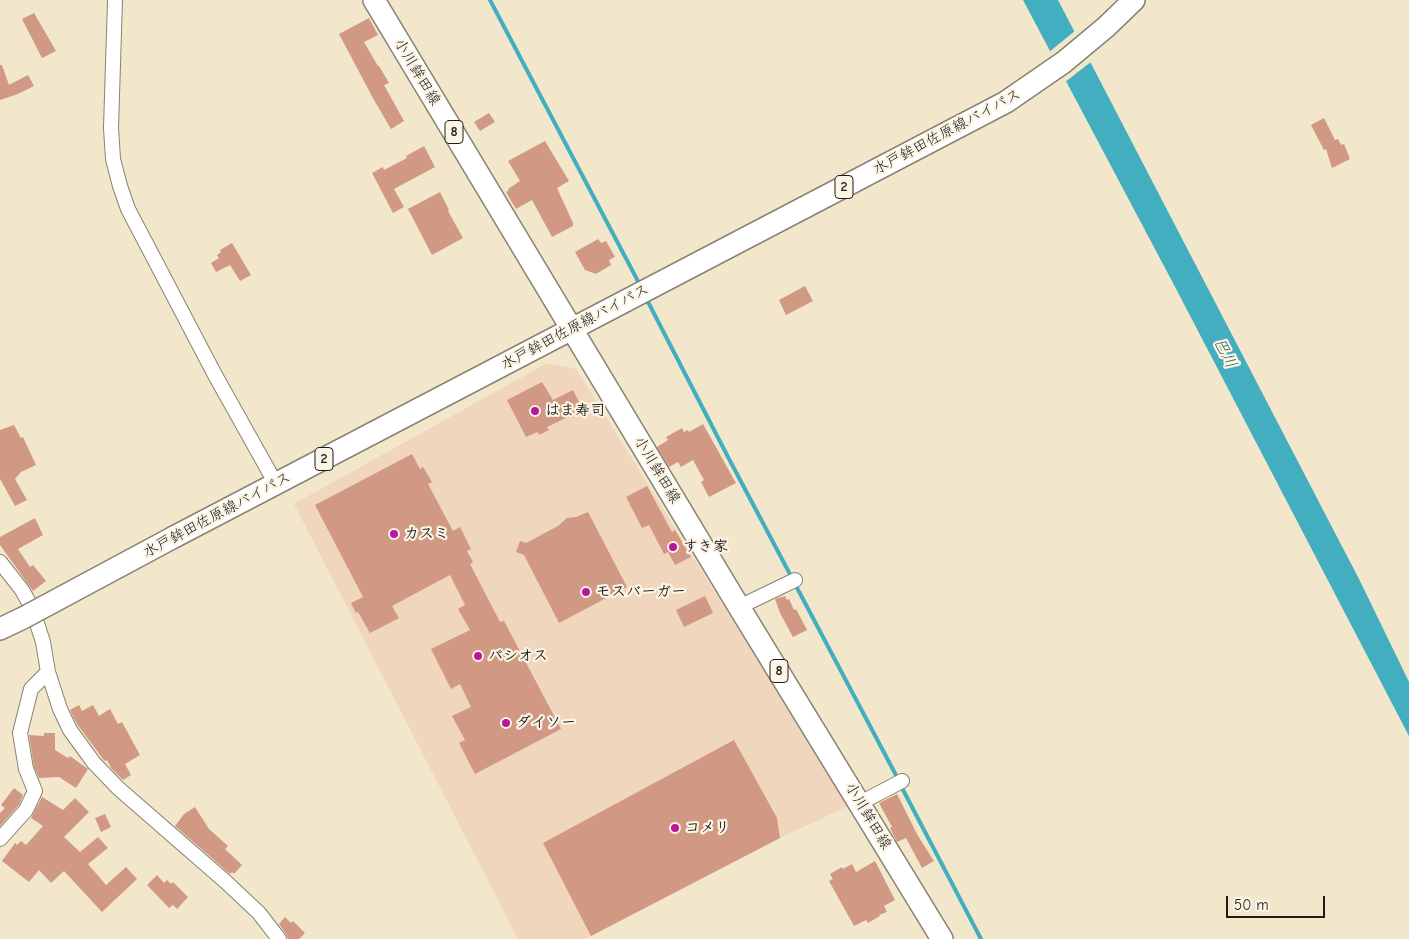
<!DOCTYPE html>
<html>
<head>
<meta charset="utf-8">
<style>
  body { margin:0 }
  #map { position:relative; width:1409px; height:939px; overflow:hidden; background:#f2e7cb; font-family:"Comic Neue",sans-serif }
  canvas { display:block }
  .scale { position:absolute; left:1226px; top:896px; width:99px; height:22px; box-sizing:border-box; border:2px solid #1c1c1c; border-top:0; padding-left:6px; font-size:15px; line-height:18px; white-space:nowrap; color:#1c1c1c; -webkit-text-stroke:4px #fcf5e5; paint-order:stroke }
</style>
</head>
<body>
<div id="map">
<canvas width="1409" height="939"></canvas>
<div class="scale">50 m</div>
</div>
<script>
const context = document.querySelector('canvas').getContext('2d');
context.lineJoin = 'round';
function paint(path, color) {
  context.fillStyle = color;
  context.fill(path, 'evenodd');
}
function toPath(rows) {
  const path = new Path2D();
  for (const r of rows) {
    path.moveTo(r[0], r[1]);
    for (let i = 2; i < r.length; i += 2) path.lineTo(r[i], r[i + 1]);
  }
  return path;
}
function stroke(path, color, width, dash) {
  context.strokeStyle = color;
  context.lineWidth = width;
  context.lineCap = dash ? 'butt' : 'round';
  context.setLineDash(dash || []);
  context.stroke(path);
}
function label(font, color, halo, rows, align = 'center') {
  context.font = font + ' "Comic Neue","Klee One",sans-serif';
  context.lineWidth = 4.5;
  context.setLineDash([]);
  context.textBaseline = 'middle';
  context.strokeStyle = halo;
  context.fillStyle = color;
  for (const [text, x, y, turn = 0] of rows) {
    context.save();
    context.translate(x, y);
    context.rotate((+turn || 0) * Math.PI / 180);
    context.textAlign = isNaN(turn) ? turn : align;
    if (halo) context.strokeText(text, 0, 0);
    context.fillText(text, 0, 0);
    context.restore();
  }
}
paint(toPath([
  [547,363,576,369,848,806,780,838,584,939,518,939,294,504]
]), '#efd6bc');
paint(toPath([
  [1023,0,1058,0,1360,581,1409,682,1409,736,1173,283]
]), '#42aec0');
paint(toPath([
  [1076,30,1092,61,1064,83,1048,53]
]), '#f2e7cb');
stroke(toPath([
  [490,0,640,285],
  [646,298,728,457,792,578],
  [795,584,898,779],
  [901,786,981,939]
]), '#42aec0', 4);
paint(toPath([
  [34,13,56,51,42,58,22,19],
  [369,18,378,35,364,42,378,66,379,66,389,83,384,85,404,121,391,129,374,100,339,34],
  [0,65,2,65,9,85,28,75,34,86,18,94,0,100],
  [489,113,495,122,480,131,474,122],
  [1324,118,1335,140,1338,139,1341,145,1344,144,1350,159,1332,168,1326,149,1324,150,1311,125],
  [545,141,569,181,557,188,573,223,573,226,552,237,532,200,516,209,506,192,509,190,508,189,520,181,508,161],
  [424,146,435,167,394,189,404,207,393,213,372,173,383,167,384,170,407,158,406,156],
  [440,192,449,210,448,211,463,238,432,255,408,209],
  [598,239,601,243,606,241,615,257,609,260,611,265,596,274,585,270,575,252],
  [232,243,251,275,240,281,230,265,216,272,211,263,219,258,217,255,221,252,220,250],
  [805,286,813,301,786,315,779,300],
  [542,382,553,400,573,390,584,412,574,418,572,415,547,427,549,430,539,435,538,432,526,437,507,400],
  [703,424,736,483,709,497,701,482,704,480,693,460,681,467,678,462,669,467,657,447,668,440,666,437,682,428,684,432,688,430,689,432],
  [14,425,21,438,23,437,36,465,21,472,15,479,27,500,15,506,0,479,0,430],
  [412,454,420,469,423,467,432,482,428,484,453,531,460,527,471,549,467,551,473,562,470,564,500,622,504,621,561,729,475,774,459,743,465,740,452,716,471,707,460,684,451,689,431,649,470,630,458,609,465,605,450,575,392,606,399,618,370,633,358,612,356,613,351,603,363,597,315,505],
  [647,486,672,532,675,530,691,557,675,565,668,552,664,554,649,525,642,528,626,497],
  [588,512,627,587,559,623,524,555,516,552,520,541,526,543,558,526,567,518,576,517],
  [35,518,43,535,18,549,30,567,33,565,46,581,33,591,0,545,0,537],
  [705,596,713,613,684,627,676,610],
  [785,596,787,600,789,599,794,610,796,609,807,630,793,637,780,613,775,599],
  [79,705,82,711,93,705,99,716,110,709,118,724,122,722,140,755,125,764,131,775,123,780,111,768,107,760,105,761,103,759,77,724,70,710],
  [44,733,55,733,55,750,68,758,70,756,88,769,76,788,59,777,39,778,34,767,29,735,44,736],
  [734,740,777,818,780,838,591,936,543,843],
  [14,788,23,795,19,805,0,826,0,813,5,808,1,805],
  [897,794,918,836,934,861,922,868,906,838,897,842,890,828,892,827,879,803],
  [42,797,63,810,75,798,89,812,64,837,80,852,98,837,108,848,88,864,106,885,126,867,137,879,102,912,64,871,51,883,39,870,29,882,2,861,15,843,17,845,21,841,26,845,43,826,31,818],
  [195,807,209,829,228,846,225,849,242,865,234,874,232,872,230,874,175,826,184,814],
  [105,814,111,827,101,832,95,818],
  [875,861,895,900,884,906,887,912,879,915,880,916,868,923,866,920,854,926,829,881,833,879,830,874,842,867,843,869,852,864,856,872],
  [157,875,164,883,167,880,171,884,173,882,188,897,177,909,173,905,169,908,147,885],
  [285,917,291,923,293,921,305,933,299,939,288,939,286,934,279,924]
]), '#d19983');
const minor = toPath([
  [115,0,111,128,113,159,120,186,128,209,215,375,276,484],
  [0,562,22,590,32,608,43,642,48,672,60,709,70,730,94,763,118,788,226,882,259,913,279,939],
  [739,607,795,580],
  [860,803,902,781],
  [0,839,26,810,35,791,26,769,20,733,31,689,48,672]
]);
const primary = toPath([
  [374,0,739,607,942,939],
  [174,537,1006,102,1064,62,1106,27,1134,0],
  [0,629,23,618]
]);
stroke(minor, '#878274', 16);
stroke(primary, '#878274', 24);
stroke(minor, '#fff', 14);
stroke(primary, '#fff', 21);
const primaryBridge = toPath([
  [23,618,174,537]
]);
stroke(primaryBridge, '#878274', 24, []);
stroke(primaryBridge, '#fff', 21);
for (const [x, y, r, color] of [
  [535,411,5,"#b5179e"],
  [394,534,5,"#b5179e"],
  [673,547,5,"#b5179e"],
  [586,592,5,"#b5179e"],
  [478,656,5,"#b5179e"],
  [506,723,5,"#b5179e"],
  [675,828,5,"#b5179e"]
]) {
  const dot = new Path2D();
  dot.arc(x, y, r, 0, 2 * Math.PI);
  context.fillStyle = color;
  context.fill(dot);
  stroke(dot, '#fcf5e5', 2);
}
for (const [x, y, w] of [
  [454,132,18],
  [844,187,18],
  [324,459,18],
  [779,671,18]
]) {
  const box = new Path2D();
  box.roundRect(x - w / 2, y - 11.5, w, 23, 4);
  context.fillStyle = '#fcf5e5';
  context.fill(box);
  stroke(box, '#1c1c1c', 1);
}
label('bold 14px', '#1c1c1c', null, [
  ["8",454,132],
  ["2",844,187],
  ["2",324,459],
  ["8",779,671]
]);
label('15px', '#1c1c1c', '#fcf5e5', [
  ["小川鉾田線",417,72,59],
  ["水戸鉾田佐原線バイパス",947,132,-28],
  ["水戸鉾田佐原線バイパス",575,327,-28],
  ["小川鉾田線",657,470,59],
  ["水戸鉾田佐原線バイパス",217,515,-28],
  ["小川鉾田線",868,816,59]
]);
label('bold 15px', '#1c1c1c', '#fcf5e5', [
  ["はま寿司",545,411],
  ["カスミ",404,534],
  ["すき家",683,547],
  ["モスバーガー",596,592],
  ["パシオス",488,656],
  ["ダイソー",516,723],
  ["コメリ",685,828]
], 'left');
label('italic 16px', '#2d5e66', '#fcf5e5', [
  ["巴川",1225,353,63]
]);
</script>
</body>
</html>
